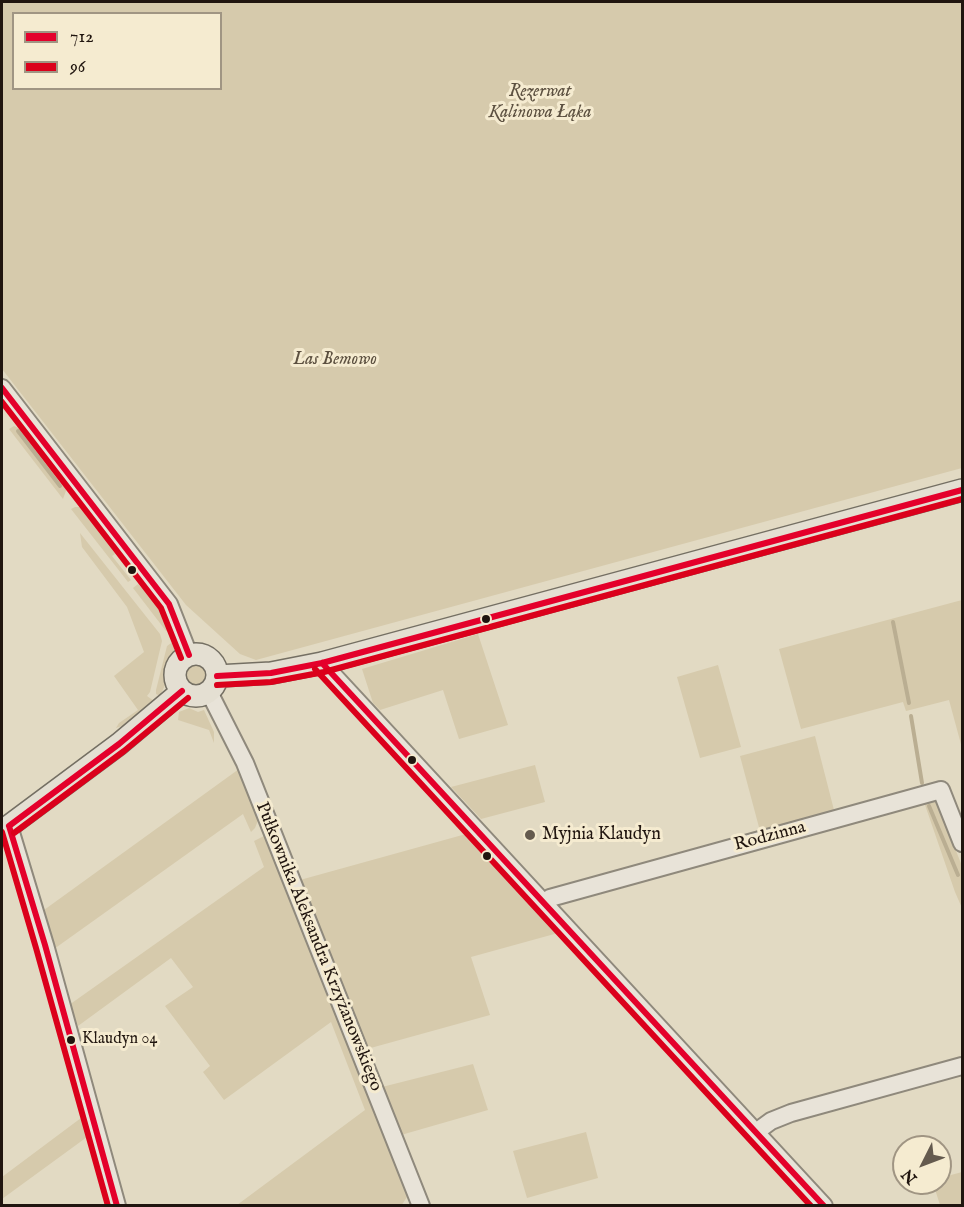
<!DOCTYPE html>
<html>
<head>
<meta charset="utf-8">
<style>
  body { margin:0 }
  #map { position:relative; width:964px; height:1207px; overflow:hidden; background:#e2dac3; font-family:"IM FELL English",serif }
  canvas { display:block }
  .frame { position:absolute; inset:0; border:3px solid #20150f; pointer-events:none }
  .legend { position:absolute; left:12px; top:12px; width:210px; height:78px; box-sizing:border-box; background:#f5ebd0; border:2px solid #a09583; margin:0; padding:8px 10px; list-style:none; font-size:18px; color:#20150f }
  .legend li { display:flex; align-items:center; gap:12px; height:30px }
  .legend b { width:30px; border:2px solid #a09583 }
  .north { position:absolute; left:892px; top:1135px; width:60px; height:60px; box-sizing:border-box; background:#f5ebd0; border:2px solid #a09583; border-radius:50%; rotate:228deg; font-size:16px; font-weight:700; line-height:24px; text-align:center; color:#20150f }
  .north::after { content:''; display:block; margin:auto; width:21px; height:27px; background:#645a4e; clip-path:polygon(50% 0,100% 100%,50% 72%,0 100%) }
</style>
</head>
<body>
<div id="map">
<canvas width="964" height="1207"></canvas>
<div class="frame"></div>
<ul class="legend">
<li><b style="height:8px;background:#e4002b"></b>712</li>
<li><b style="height:8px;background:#db001b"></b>96</li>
</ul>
<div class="north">N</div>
</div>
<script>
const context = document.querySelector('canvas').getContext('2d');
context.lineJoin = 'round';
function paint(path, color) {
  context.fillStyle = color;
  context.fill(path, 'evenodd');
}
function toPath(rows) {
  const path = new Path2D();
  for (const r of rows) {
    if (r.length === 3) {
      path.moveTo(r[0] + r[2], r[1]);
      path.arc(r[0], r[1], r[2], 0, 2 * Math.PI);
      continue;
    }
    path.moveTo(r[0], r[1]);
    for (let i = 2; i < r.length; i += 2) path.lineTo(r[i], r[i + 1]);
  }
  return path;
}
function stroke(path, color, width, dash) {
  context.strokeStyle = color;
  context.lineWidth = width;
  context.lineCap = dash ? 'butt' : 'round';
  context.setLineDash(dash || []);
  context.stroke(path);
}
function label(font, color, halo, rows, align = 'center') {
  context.font = font + ' "IM FELL English",serif';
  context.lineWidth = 6;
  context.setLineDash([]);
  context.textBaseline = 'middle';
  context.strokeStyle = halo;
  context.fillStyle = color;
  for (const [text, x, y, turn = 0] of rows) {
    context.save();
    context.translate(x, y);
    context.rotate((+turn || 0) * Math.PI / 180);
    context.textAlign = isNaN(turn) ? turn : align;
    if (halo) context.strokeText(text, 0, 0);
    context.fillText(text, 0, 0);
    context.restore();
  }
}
paint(toPath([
  [2,2,962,2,962,468,256,660,240,654,186,605,2,369],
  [14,14,220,14,220,88,14,88],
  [14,426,23,430,65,483,67,488,63,499,9,429],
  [75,507,84,507,96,522,115,554,112,556,131,580,128,582,71,509],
  [80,533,160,634,162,641,150,692,147,696,154,701,131,723,116,728,119,723,138,710,114,676,144,652,127,607,82,547],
  [138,584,159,606,171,632,166,631,133,588],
  [962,600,962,748,949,700,906,711,903,702,801,729,779,649],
  [478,634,508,725,459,739,443,690,380,710,373,703,362,669],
  [174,641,174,652,166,669,166,683,160,696,156,694,156,690,167,646],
  [195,675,14],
  [718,665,741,747,700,758,677,677],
  [189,708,198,712,204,710,214,732,214,743,209,730,178,720,179,712],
  [815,736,834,810,760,831,740,756],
  [535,765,545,802,481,819,451,787],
  [239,769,259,818,255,828,251,832,243,814,54,949,44,910],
  [936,800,962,866,962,908,955,892,924,802],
  [466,834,558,933,471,957,490,1015,367,1049,300,880],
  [266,835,374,1105,407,1197,401,1206,237,1205,365,1110,331,1022,224,1100,203,1072,210,1066,165,1006,193,987,171,958,78,1026,69,1005,264,867,254,841],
  [473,1064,488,1110,401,1135,382,1087],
  [81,1118,87,1137,2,1199,2,1177],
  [586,1132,598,1178,527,1198,513,1151],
  [962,1172,962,1205,940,1205,933,1183,940,1183,940,1178]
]), '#d6caac');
stroke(toPath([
  [18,431,60,486],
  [893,622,909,703],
  [911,716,922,783],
  [929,806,958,875]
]), '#baae92', 4);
const minor = toPath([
  [2,388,169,604,189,655],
  [322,663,824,1206],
  [209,692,245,763,421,1206],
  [9,826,45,945,117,1206],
  [545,902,550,898,941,790,962,843],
  [756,1132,771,1121,791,1113,962,1066]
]);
const major = toPath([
  [196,675,21],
  [217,676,271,673,322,663,962,490],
  [2,831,119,744,182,691]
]);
stroke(minor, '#8f897c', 20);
stroke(major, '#746f63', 24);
stroke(minor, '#e8e3d8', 16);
stroke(major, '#e4dfd2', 21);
stroke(toPath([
  [2,388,169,604,189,655],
  [322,663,824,1206],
  [217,676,271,673,322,663,962,490],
  [9,826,45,945,117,1206],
  [9,826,119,744,182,691]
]), '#e4002b', 6);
stroke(toPath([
  [2,402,161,608,181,658],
  [315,669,811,1206],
  [217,685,271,682,324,672,962,499],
  [2,832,36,948,108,1206],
  [14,833,124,751,188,698]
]), '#db001b', 6);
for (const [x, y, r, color] of [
  [132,570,5,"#20150f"],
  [486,619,5,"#20150f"],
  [412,760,5,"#20150f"],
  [530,835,6,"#645a4e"],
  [487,856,5,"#20150f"],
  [71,1040,5,"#20150f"]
]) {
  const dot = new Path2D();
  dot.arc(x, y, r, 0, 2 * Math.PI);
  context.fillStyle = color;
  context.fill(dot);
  stroke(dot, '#f5ebd0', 2);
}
label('16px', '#20150f', '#f5ebd0', [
  ["Klaudyn 04",82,1040]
], 'left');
label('italic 18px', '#5c5040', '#f5ebd0', [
  ["Rezerwat",540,92],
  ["Kalinowa Łąka",540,113],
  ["Las Bemowo",335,360]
]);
label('18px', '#20150f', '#f5ebd0', [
  ["Myjnia Klaudyn",542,835]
], 'left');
label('18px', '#20150f', '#f5ebd0', [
  ["Rodzinna",770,837,-15],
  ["Pułkownika Aleksandra Krzyżanowskiego",318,947,68]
]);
</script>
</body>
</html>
